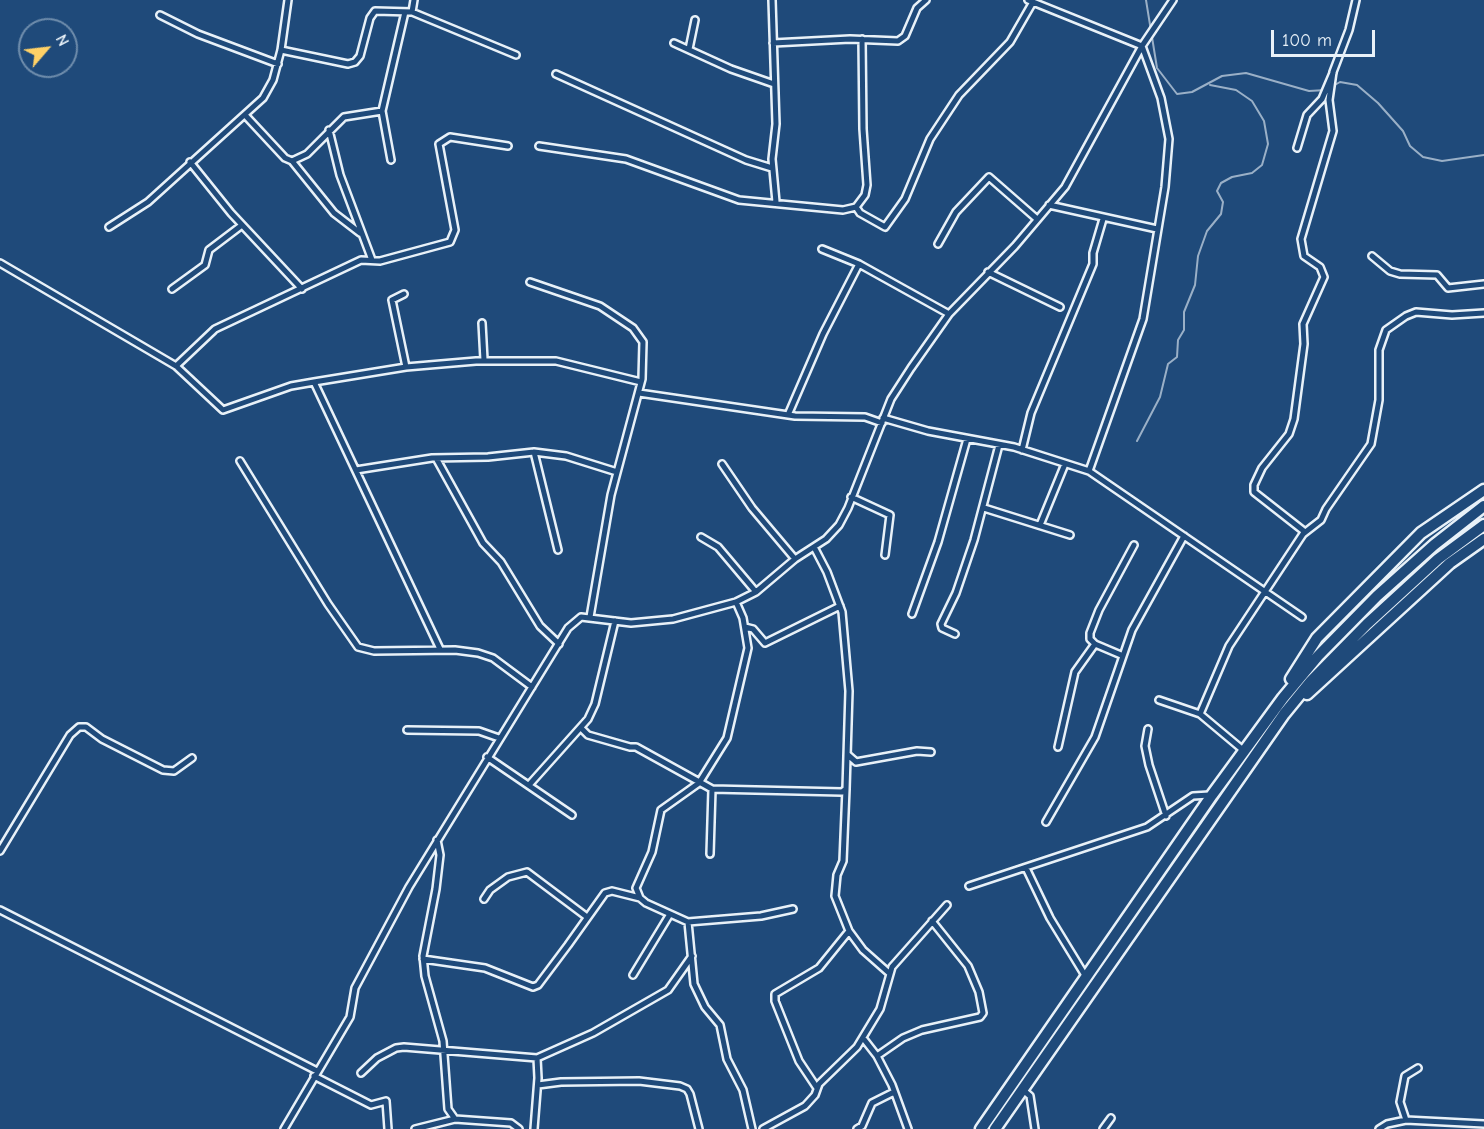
<!DOCTYPE html>
<html>
<head>
<meta charset="utf-8">
<style>
  body { margin:0 }
  #map { position:relative; width:1484px; height:1129px; overflow:hidden; background:#1f4a7a; font-family:"Comic Neue",sans-serif }
  canvas { display:block }
  .north { position:absolute; left:18px; top:18px; width:60px; height:60px; box-sizing:border-box; background:#1f4a7a; border:2px solid #6f8dac; border-radius:50%; rotate:62deg; font-size:16px; font-weight:700; line-height:24px; text-align:center; color:#e8f1f8 }
  .north::after { content:''; display:block; margin:auto; width:21px; height:27px; background:#ffd166; clip-path:polygon(50% 0,100% 100%,50% 72%,0 100%) }
  .scale { position:absolute; left:1271px; top:30px; width:104px; height:27px; box-sizing:border-box; border:3px solid #e8f1f8; border-top:0; padding-left:8px; font-size:18px; line-height:21px; white-space:nowrap; color:#e8f1f8; -webkit-text-stroke:4px #1f4a7a; paint-order:stroke }
</style>
</head>
<body>
<div id="map">
<canvas width="1484" height="1129"></canvas>
<div class="north">N</div>
<div class="scale">100 m</div>
</div>
<script>
const context = document.querySelector('canvas').getContext('2d');
context.lineJoin = 'round';
function toPath(rows) {
  const path = new Path2D();
  for (const r of rows) {
    path.moveTo(r[0], r[1]);
    for (let i = 2; i < r.length; i += 2) path.lineTo(r[i], r[i + 1]);
  }
  return path;
}
function stroke(path, color, width, dash) {
  context.strokeStyle = color;
  context.lineWidth = width;
  context.lineCap = dash ? 'butt' : 'round';
  context.setLineDash(dash || []);
  context.stroke(path);
}
stroke(toPath([
  [1146,0,1157,68,1177,94,1192,92,1222,76,1246,73,1309,91,1326,90],
  [1333,86,1340,82,1357,85,1378,103,1403,131,1410,146,1423,157,1442,161,1484,155],
  [1137,441,1160,397,1168,364,1177,357,1178,340,1184,330,1184,312,1195,285,1198,256,1207,231,1221,214,1223,202,1217,191,1221,183,1232,177,1252,173,1262,165,1268,144,1264,121,1252,101,1236,90,1210,85]
]), '#9ab0c7', 2);
const street = toPath([
  [414,0,412,12,516,55],
  [772,0,776,124,772,159,776,202],
  [1028,0,1142,46,1161,98,1169,139,1165,187,1143,319,1089,471],
  [160,15,198,34,278,64],
  [674,43,731,69,774,84],
  [773,43,850,39,898,41,905,36,917,8,926,0],
  [689,49,695,20],
  [281,50,348,64,355,62,360,56,370,18,375,11,412,12],
  [556,74,746,160,772,168],
  [245,115,285,158,292,161,307,154,344,117,382,111],
  [329,130,340,175,372,260],
  [539,146,626,159,739,200,843,210,856,207,865,195,867,185,863,129,862,39],
  [1297,148,1307,115,1322,99,1333,73],
  [391,160,382,111,405,12],
  [292,161,334,213,360,233],
  [190,162,231,213,302,289],
  [1049,205,1157,229],
  [856,207,860,213,885,227,905,199,930,139,959,95,1010,42,1033,2],
  [109,227,148,202,263,98,273,80,281,50,288,0],
  [938,244,956,212,989,177,1037,219],
  [822,249,859,264],
  [1372,256,1390,271,1400,274,1437,275,1448,288,1484,284],
  [0,263,176,366,223,410,291,386,314,382,406,367,476,361,556,361,641,382],
  [988,272,1060,307],
  [530,282,600,306,633,328,643,342,642,379,611,495,590,617],
  [172,289,205,265,209,250,242,225],
  [404,294,392,300,406,367],
  [482,323,484,360],
  [176,366,215,329,361,260,380,261,450,242,455,230,439,144,450,137,508,146],
  [314,382,440,649],
  [639,393,795,416,865,417,882,423],
  [788,415,823,334,859,264,949,314],
  [883,418,928,431,1014,447,1089,471,1302,617],
  [1022,450,1031,413,1093,264,1093,253,1103,219],
  [534,452,558,550],
  [436,458,483,543,501,562,540,626,559,644],
  [240,461,328,604,358,647,374,651,455,650,478,653,493,658,532,687],
  [722,464,752,508,795,559],
  [356,470,432,458,488,457,534,452,566,456,617,472],
  [851,497,890,515,885,555],
  [984,508,1070,535],
  [1040,525,1065,464],
  [1305,532,1254,492,1254,485,1262,468,1289,434,1294,419,1304,344,1303,324,1324,277,1320,267,1304,256,1301,239,1333,131,1329,100,1333,72,1349,30,1356,0],
  [701,537,718,547,756,592],
  [736,602,743,618,748,648,727,738,699,783,661,810,652,852,636,888,640,898,646,903,688,922,761,916,793,909],
  [912,614,938,542,967,439],
  [745,627,753,629,765,643,840,606],
  [955,634,942,628,941,624,956,593,974,540,999,445],
  [1121,655,1095,644,1090,639,1090,633,1099,610,1134,545],
  [1159,700,1200,714,1243,750],
  [1200,714,1229,646,1303,534,1321,520,1326,509,1371,444,1379,400,1379,350,1386,330,1406,316,1416,312,1452,315,1484,313],
  [582,729,588,735,630,747,636,747,712,789,842,792,846,789,849,691,842,612,827,572,814,547],
  [1148,729,1145,746,1149,765,1166,816],
  [407,730,479,731,499,738],
  [1058,747,1075,672,1095,644],
  [848,755,856,762,917,751,931,752],
  [487,757,572,815],
  [529,785,588,719,595,704,615,621],
  [846,789,843,861,837,875,835,896,849,931,863,950,889,973],
  [1046,822,1095,737,1132,630,1184,536],
  [437,840,440,855,436,889,423,956,425,976,443,1041,448,1109,455,1119,511,1123,519,1129],
  [0,851,70,735,79,727,86,727,102,739,163,770,174,771,192,758],
  [710,854,712,789],
  [1026,868,1050,918,1086,977],
  [969,886,1147,827,1193,796,1210,795],
  [484,899,490,890,508,877,527,872,587,917],
  [0,910,317,1071],
  [688,922,694,984,705,1007,720,1025,727,1059,743,1090,752,1129],
  [423,959,485,968,533,987,538,985,568,945,605,893,612,891,640,898],
  [633,975,670,914],
  [863,1038,877,1056,892,1085,908,1129],
  [877,1056,903,1038,922,1030,980,1017,983,1013,979,992,968,966,932,921],
  [361,1073,377,1058,396,1048,404,1047,537,1058,593,1033,668,990,692,956],
  [314,1076,371,1105,386,1101,388,1129],
  [538,1085,561,1082,639,1081,680,1086,687,1089,690,1094,699,1129],
  [817,1088,799,1061,775,1001,775,994,819,968,849,931],
  [1022,1089,1030,1096,1035,1129],
  [1406,1120,1400,1102,1405,1076,1418,1068],
  [284,1129,350,1017,355,988,409,887,568,628,581,617,631,623,673,619,736,602,756,592,795,559,826,539,839,525,848,508,891,399,911,368,949,314,1015,246,1065,187,1142,46,1173,0],
  [415,1129,455,1119],
  [534,1129,538,1078,537,1058],
  [763,1129,805,1106,815,1095,819,1084,857,1047,880,1009,892,967,947,905],
  [857,1129,862,1126,872,1103,894,1092],
  [1103,1129,1111,1118],
  [1379,1129,1387,1124,1406,1120,1484,1124]
]);
const highway = toPath([
  [1291,679,1317,638,1421,533,1484,490],
  [1307,694,1450,563,1484,539],
  [981,1129,1212,795,1283,698,1318,656,1377,596,1434,545,1484,506],
  [995,1129,1284,714,1311,681,1367,624,1438,559,1484,525]
]);
stroke(street, '#e8f1f8', 10);
stroke(highway, '#e8f1f8', 15);
stroke(street, '#1f4a7a', 5);
stroke(highway, '#1f4a7a', 10);
</script>
</body>
</html>
